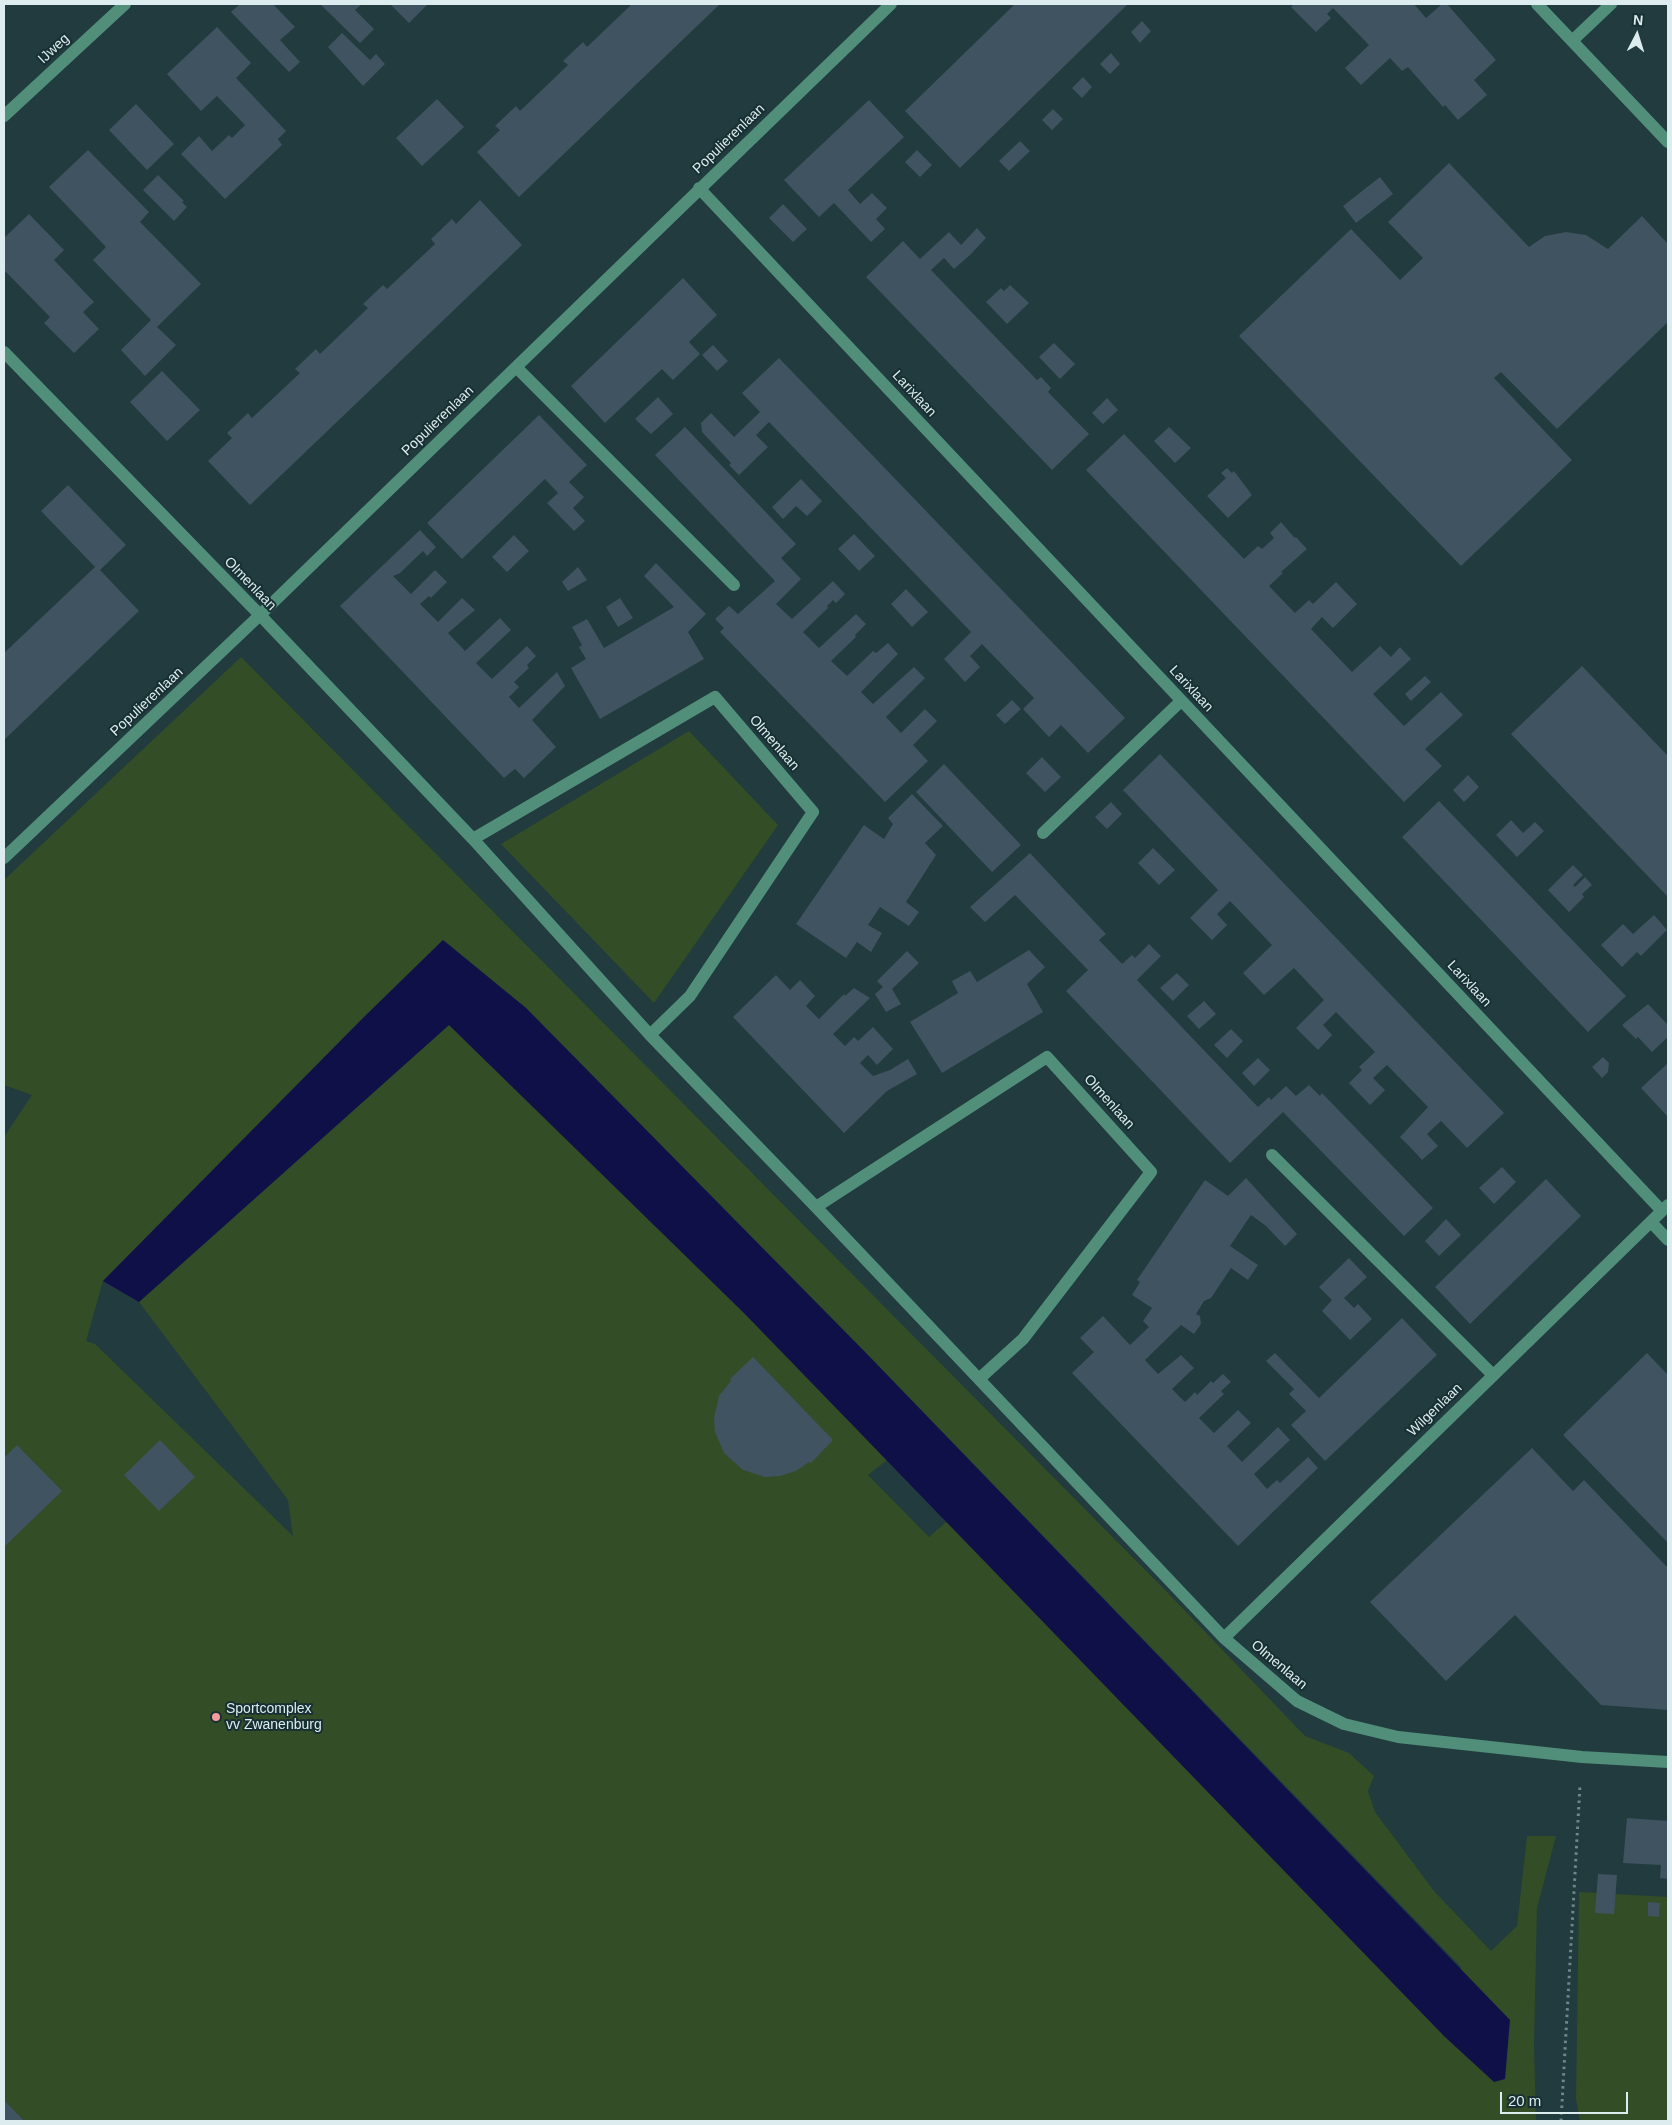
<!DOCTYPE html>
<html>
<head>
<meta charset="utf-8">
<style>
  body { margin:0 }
  #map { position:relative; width:1672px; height:2125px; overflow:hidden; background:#213b3e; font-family:Arial,sans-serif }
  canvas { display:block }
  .frame { position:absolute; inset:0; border:5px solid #ddecee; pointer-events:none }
  .north { position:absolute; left:1612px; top:10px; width:50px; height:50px; -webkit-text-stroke:4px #173033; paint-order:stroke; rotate:5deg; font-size:14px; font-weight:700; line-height:20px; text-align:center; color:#ddecee }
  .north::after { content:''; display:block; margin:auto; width:18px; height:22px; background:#ddecee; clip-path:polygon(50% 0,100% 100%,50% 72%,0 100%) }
  .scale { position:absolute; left:1500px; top:2092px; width:128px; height:22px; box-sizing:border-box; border:2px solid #ddecee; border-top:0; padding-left:6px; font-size:15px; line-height:18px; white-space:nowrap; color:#ddecee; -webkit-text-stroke:4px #173033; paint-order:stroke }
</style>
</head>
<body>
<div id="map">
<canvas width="1672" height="2125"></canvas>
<div class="frame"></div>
<div class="north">N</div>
<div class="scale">20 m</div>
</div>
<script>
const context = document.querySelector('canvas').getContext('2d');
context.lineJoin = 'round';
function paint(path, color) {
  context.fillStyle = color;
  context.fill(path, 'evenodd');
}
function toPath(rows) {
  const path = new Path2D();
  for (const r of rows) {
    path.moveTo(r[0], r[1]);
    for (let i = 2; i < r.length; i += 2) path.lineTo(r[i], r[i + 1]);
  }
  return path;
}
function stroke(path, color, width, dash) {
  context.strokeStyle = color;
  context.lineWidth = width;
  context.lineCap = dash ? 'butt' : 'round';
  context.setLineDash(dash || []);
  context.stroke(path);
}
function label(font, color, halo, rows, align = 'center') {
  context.font = font + ' Arial,sans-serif';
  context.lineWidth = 4;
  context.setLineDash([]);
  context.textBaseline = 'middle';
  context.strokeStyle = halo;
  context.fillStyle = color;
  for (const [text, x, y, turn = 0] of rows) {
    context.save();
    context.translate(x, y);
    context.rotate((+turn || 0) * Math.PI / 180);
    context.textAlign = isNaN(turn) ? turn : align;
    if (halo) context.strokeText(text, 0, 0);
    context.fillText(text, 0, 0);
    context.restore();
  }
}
paint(toPath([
  [241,657,1167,1592,1305,1736,1349,1753,1374,1776,1368,1791,1375,1812,1434,1891,1491,1951,1517,1926,1527,1836,1556,1836,1537,1908,1534,2044,1536,2121,4,2121,4,1137,32,1095,4,1085,4,880],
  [443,940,526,1008,865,1352,1461,1967,1445,2037,947,1521,929,1537,868,1475,887,1460,744,1313,449,1025,139,1302,288,1500,293,1536,95,1344,86,1341,103,1281,363,1018],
  [689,731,778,825,654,1003,501,844],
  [1579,1892,1668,1897,1668,2121,1580,2121,1576,2099]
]), '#334d27');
paint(toPath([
  [443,940,526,1008,865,1352,1510,2020,1505,2079,1494,2082,1445,2037,744,1313,449,1025,139,1302,103,1281,363,1018]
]), '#101048');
paint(toPath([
  [240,4,273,4,295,27,280,40,300,62,289,72,231,12],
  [320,4,362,4,355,10,374,29,360,43],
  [390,4,428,4,409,23],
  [632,4,720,4,519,197,477,152,500,130,495,126,516,106,520,111,568,65,563,61,583,42,587,47],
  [1015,4,1128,4,960,168,905,111],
  [1294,4,1414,4,1426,18,1442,4,1447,4,1496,60,1474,80,1487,95,1458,120,1445,105,1443,107,1408,67,1402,71,1390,58,1361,85,1345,68,1369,45,1333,8,1327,14,1331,18,1316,32,1291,7],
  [1142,21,1151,31,1140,43,1131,32],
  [217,27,251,63,236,78,286,131,278,139,282,145,225,199,181,154,199,136,212,151,229,135,232,138,245,125,217,96,201,111,167,74],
  [342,33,370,60,376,54,385,64,363,86,328,47],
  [1111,53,1120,64,1110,74,1100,64],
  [1083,77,1092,87,1082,98,1072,88],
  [437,99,464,127,422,166,396,138],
  [869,100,904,137,848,190,860,204,872,193,887,208,876,219,885,229,871,242,834,203,819,217,784,180],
  [136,104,174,144,147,170,109,130],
  [1053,109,1063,119,1052,130,1042,120],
  [1020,141,1030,151,1009,171,999,161],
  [88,150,149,212,140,222,201,284,157,327,176,345,145,376,121,350,151,320,93,260,106,247,49,187],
  [917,150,932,165,920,177,905,162],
  [1449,163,1529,247,1545,236,1566,232,1586,235,1608,249,1642,216,1668,244,1668,322,1557,429,1501,372,1494,378,1572,460,1461,566,1239,336,1351,229,1400,280,1423,258,1388,222],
  [158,175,184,201,182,202,187,207,174,221,143,190],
  [1380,177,1393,194,1356,223,1343,206],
  [480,200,522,245,250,505,208,461,232,438,227,433,248,413,252,418,300,373,295,369,316,349,320,354,368,308,363,304,383,285,387,289,435,244,431,239,452,219,456,224],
  [783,204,807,229,793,242,769,218],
  [29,214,64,250,54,260,94,302,83,312,99,329,74,353,44,323,50,317,4,270,4,238],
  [977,228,986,238,970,255,954,269,944,258,931,270,1036,379,1037,380,1041,377,1051,388,1048,392,1089,434,1052,470,866,277,903,241,920,259,949,232,961,245],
  [683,278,717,315,689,342,700,354,673,380,662,369,605,423,571,386],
  [1010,285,1029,303,1007,324,986,302,1001,288,1004,291],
  [1054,343,1075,364,1060,379,1039,357],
  [713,345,728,361,717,371,702,355],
  [779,358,1125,718,1088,753,1061,725,1049,737,1023,709,1034,698,982,644,970,656,980,667,965,682,944,659,971,632,769,422,756,435,768,447,739,475,729,465,731,463,702,432,701,423,711,413,734,437,760,412,742,393],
  [162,371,200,410,167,441,130,402],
  [658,397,673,414,651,434,635,419],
  [1107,398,1118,410,1103,424,1092,413],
  [539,415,587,465,569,482,584,497,573,508,585,521,574,531,547,503,558,493,545,479,462,559,427,523],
  [685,427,796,544,781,558,801,579,776,604,792,619,833,581,845,594,836,603,833,600,827,606,828,608,803,632,819,648,856,614,866,624,855,635,856,637,831,661,847,676,873,651,876,653,888,643,898,654,861,692,873,704,914,667,925,678,886,717,901,733,925,709,937,721,913,745,928,761,885,802,720,632,724,628,715,619,729,606,738,614,775,581,655,455],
  [1169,427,1191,448,1175,463,1154,441],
  [1124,434,1244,559,1258,546,1262,549,1274,538,1270,533,1281,522,1293,536,1295,538,1296,537,1307,549,1281,572,1283,573,1269,586,1295,613,1309,600,1313,604,1336,582,1357,604,1333,628,1322,617,1311,629,1352,672,1380,646,1391,657,1400,647,1411,659,1373,694,1404,726,1441,692,1463,715,1425,749,1442,766,1404,802,1086,470],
  [1227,468,1232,473,1234,471,1252,495,1228,518,1207,496,1226,478,1221,473],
  [801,479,822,501,807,516,796,506,783,519,772,507],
  [68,485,126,545,100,570,139,611,4,740,4,653,95,567,41,511],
  [420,530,436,547,427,556,423,551,400,573,393,576,411,594,435,570,447,582,431,598,429,596,420,604,438,622,462,598,475,610,448,633,465,651,500,618,511,630,476,663,492,679,527,646,536,656,527,665,529,668,514,682,519,687,509,697,519,708,557,672,565,686,532,720,556,747,524,778,515,769,504,778,340,606],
  [854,534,875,556,859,571,838,549],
  [514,535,529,551,507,572,492,557],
  [656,563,706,614,688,632,704,659,600,719,571,668,586,659,579,647,582,645,572,627,587,619,604,648,674,607,644,576],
  [578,567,587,580,568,591,562,582],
  [906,589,928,612,912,627,891,604],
  [620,598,633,618,618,627,606,607],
  [1582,666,1668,756,1668,897,1511,734],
  [1425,676,1431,682,1411,701,1405,694],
  [1012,700,1021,709,1005,724,996,715],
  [1160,754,1504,1113,1467,1148,1441,1121,1427,1134,1438,1146,1422,1160,1411,1148,1400,1137,1428,1107,1387,1065,1373,1078,1385,1090,1370,1105,1349,1083,1362,1070,1359,1067,1375,1052,1336,1012,1323,1025,1332,1035,1318,1050,1296,1028,1324,1000,1294,968,1264,995,1243,973,1272,945,1230,901,1217,914,1227,925,1212,940,1190,918,1218,890,1123,790],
  [1042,757,1061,777,1045,792,1026,773],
  [944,764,1021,845,992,872,916,792],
  [1468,775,1479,787,1464,802,1453,790],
  [912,794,943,826,925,843,936,855,906,902,919,912,909,926,880,907,868,925,882,933,871,952,857,942,846,958,796,924,864,825,884,839,893,824,888,818],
  [1439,801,1626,996,1588,1032,1402,837],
  [1111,802,1122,814,1107,829,1095,817],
  [1511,820,1523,833,1535,822,1544,831,1517,857,1496,835],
  [1153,848,1175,870,1159,885,1138,863],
  [1030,853,1106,934,1099,940,1122,964,1132,955,1135,958,1149,944,1161,956,1137,980,1258,1107,1269,1097,1271,1100,1286,1086,1296,1096,1309,1085,1320,1096,1322,1093,1433,1208,1404,1236,1283,1112,1230,1163,1066,991,1088,970,1015,895,985,922,970,907],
  [1573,865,1583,875,1573,885,1575,887,1585,877,1592,885,1582,894,1584,897,1569,912,1548,890],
  [1654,915,1667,930,1641,956,1637,952,1622,967,1601,945,1623,924,1633,934],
  [1029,950,1045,967,1027,984,1043,1012,942,1073,910,1022,958,993,952,981,970,971,977,982],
  [907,951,919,963,892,989,901,1004,886,1012,875,994,883,987,877,981],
  [1177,973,1189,985,1173,1001,1160,988],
  [776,975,790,990,800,980,815,996,806,1006,819,1019,844,994,845,996,854,988,870,998,833,1034,845,1046,854,1037,858,1041,873,1027,893,1049,877,1065,868,1055,860,1063,873,1076,890,1070,908,1059,917,1074,887,1091,844,1133,733,1017],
  [1204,1001,1216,1014,1199,1029,1187,1016],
  [1648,1004,1668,1025,1668,1037,1652,1052,1638,1037,1636,1039,1622,1025],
  [1231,1029,1243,1041,1227,1058,1214,1045],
  [1603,1057,1609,1063,1608,1072,1602,1078,1592,1067],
  [1258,1058,1270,1070,1254,1086,1242,1073],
  [1668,1063,1668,1117,1641,1088],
  [1502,1167,1516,1182,1494,1204,1479,1188],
  [1246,1178,1297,1234,1285,1246,1266,1226,1251,1215,1230,1246,1258,1265,1248,1280,1231,1268,1211,1298,1204,1301,1196,1314,1200,1316,1201,1324,1194,1334,1181,1325,1145,1360,1158,1374,1181,1355,1194,1368,1172,1389,1185,1402,1195,1392,1197,1395,1211,1381,1213,1383,1223,1374,1231,1382,1221,1391,1224,1394,1199,1418,1214,1433,1238,1410,1251,1423,1227,1446,1242,1462,1278,1427,1290,1440,1254,1474,1267,1489,1277,1480,1280,1483,1308,1457,1318,1468,1238,1546,1072,1373,1094,1352,1080,1338,1103,1316,1130,1345,1149,1327,1143,1321,1152,1308,1132,1295,1140,1282,1137,1280,1205,1180,1228,1196],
  [1546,1179,1581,1216,1470,1324,1435,1287],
  [1446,1219,1461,1235,1439,1256,1425,1241],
  [1349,1258,1367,1277,1344,1298,1354,1308,1358,1304,1372,1319,1350,1340,1322,1311,1332,1300,1319,1287],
  [1402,1318,1437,1355,1325,1461,1291,1425,1306,1411,1289,1394,1294,1389,1266,1361,1275,1353,1319,1398],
  [1647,1353,1668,1375,1668,1543,1563,1435],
  [753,1357,833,1440,811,1463,809,1462,796,1471,780,1476,765,1477,743,1470,724,1453,715,1432,714,1418,719,1396,731,1381,730,1379],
  [160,1440,195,1477,159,1511,124,1475],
  [17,1445,62,1491,4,1547,4,1458],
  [1532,1448,1573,1491,1584,1480,1668,1568,1668,1710,1601,1705,1515,1615,1446,1681,1370,1602],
  [1627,1818,1668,1821,1668,1879,1660,1878,1661,1865,1623,1863],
  [1598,1874,1617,1875,1614,1914,1595,1913],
  [1648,1902,1660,1903,1659,1917,1648,1916],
  [4,2100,24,2121,4,2121]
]), '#405360');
stroke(toPath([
  [1561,2121,1580,1785]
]), '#728789', 3, [2.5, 4]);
stroke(toPath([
  [1537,4,1668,142],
  [1572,41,1611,4],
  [4,116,125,4],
  [699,188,1662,1211],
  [4,352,260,615,473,839,650,1035,816,1207,1224,1638,1297,1701,1344,1724,1398,1737,1582,1757,1668,1762],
  [516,367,734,585],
  [1043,833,1181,701],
  [473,839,715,697,813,812,690,996,650,1035],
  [4,858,260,615,891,4],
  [1272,1155,1493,1375],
  [816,1207,1047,1057,1151,1172,1023,1339,979,1379],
  [1651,1222,1668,1240],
  [1224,1638,1668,1205]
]), '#518f7b', 12);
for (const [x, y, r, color] of [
  [216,1717,5,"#f59b9e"]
]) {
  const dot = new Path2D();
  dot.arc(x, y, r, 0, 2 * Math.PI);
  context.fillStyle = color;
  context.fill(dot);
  stroke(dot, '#173033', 2);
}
label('14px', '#ddecee', '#173033', [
  ["IJweg",54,49,-43],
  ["Populierenlaan",729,139,-44],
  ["Larixlaan",914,394,47],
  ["Populierenlaan",438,421,-44],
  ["Olmenlaan",250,584,46],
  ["Larixlaan",1191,689,47],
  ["Populierenlaan",147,702,-43],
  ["Olmenlaan",774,743,49],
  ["Larixlaan",1469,984,47],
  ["Olmenlaan",1109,1102,48],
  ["Wilgenlaan",1435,1410,-44],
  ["Olmenlaan",1279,1665,40]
]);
label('14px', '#ddecee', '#173033', [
  ["Sportcomplex",226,1709],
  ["vv Zwanenburg",226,1725]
], 'left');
</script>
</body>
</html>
